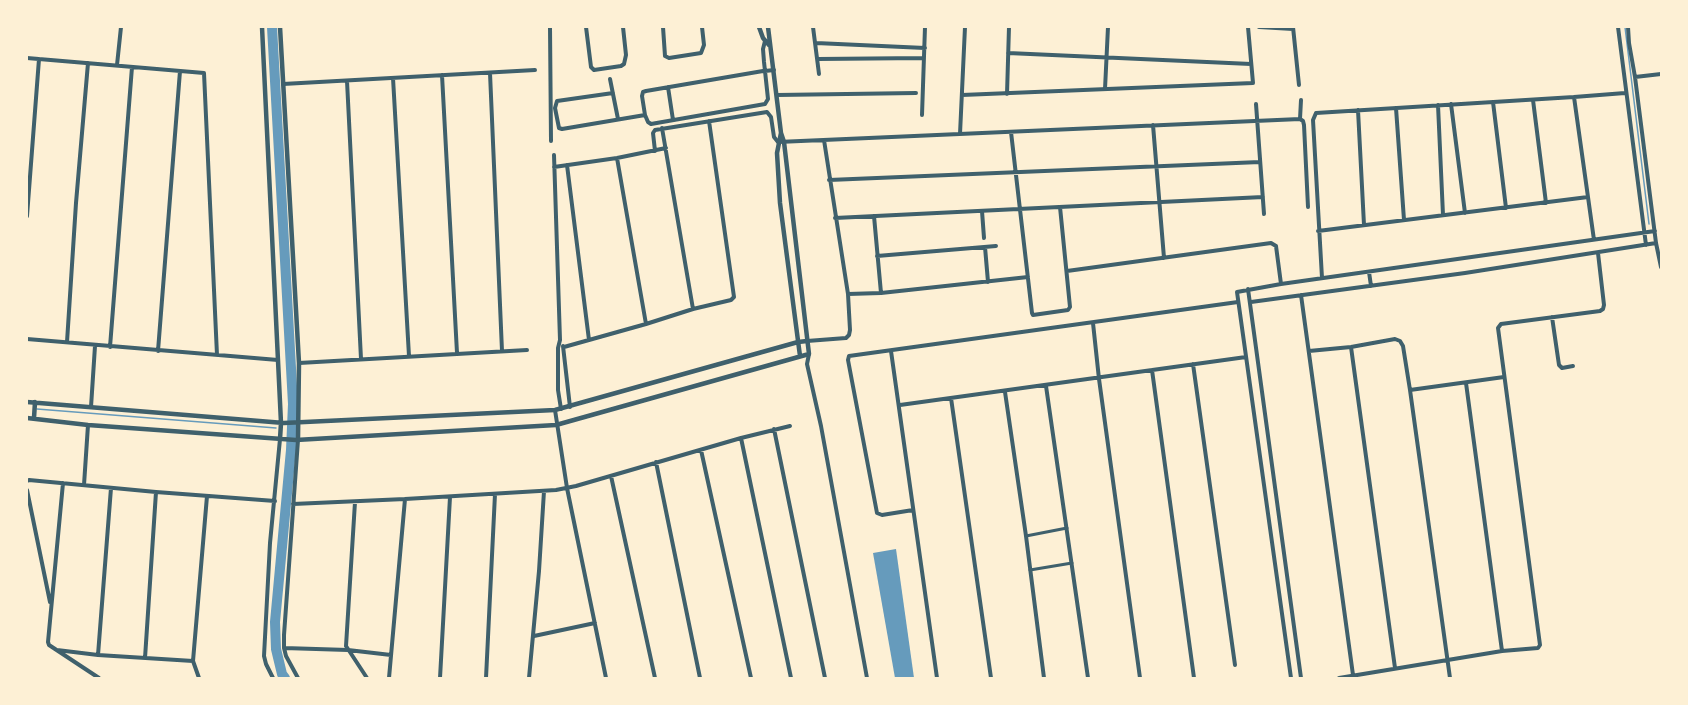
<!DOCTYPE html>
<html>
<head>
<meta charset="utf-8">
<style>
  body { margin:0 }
  #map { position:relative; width:1688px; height:705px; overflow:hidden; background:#fdf0d5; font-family:"IBM Plex Sans",sans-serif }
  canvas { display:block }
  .frame { position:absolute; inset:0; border:28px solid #fdf0d5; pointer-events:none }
</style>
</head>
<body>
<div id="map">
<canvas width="1688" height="705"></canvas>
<div class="frame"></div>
</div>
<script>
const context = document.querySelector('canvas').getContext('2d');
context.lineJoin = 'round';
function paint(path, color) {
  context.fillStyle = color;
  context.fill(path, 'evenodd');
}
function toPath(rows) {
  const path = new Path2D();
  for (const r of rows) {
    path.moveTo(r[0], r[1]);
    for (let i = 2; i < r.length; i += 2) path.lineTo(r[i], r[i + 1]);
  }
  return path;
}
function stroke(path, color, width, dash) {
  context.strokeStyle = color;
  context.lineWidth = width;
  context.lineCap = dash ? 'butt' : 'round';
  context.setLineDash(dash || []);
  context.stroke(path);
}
paint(toPath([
  [896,549,914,678,895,678,873,553]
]), '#669bbc');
stroke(toPath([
  [1625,27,1649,224],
  [37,409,276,428]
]), '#669bbc', 1.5);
stroke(toPath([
  [272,27,293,404,291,450,275,622,276,649,282,674,285,678]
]), '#669bbc', 10);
stroke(toPath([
  [1026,536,1067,528],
  [1030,570,1072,563]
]), '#3f606c', 3);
stroke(toPath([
  [550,27,551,141],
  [586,27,591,67,594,70,621,66,624,64,626,55,623,27],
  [663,27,665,56,669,58,701,53,704,45,702,27],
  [813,27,819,74],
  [1259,27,1293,29],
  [1293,27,1299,85],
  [1618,27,1646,245],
  [1628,27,1629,43,1635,77,1656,243,1661,267],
  [765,41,763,49,764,62,765,71,768,99,765,104,651,124,648,122,645,115,642,96,643,92,646,91,763,71,765,71,774,70],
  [816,43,925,48],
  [1008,53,1251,64],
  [27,58,204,73,217,355],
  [818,59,924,58],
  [117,65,121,27],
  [490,73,502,351],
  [442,75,457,353],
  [1635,77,1661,74],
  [393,78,409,356],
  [610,79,618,119],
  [347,81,361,359],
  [283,84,535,70],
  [668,87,673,120],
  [1105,89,1108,27],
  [613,93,557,101,555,108,559,128,562,129,645,115],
  [1007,94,1009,27],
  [777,95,916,93],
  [962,95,1253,83,1248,27],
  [1574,97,1594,240],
  [1533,100,1546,203],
  [1493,102,1506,208],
  [1256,104,1264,214],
  [1451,104,1465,213],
  [1438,105,1443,215],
  [1396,108,1404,220],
  [1358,110,1364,225],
  [922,115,925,27],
  [1300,119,1301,100],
  [1153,125,1164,258],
  [662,128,693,309],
  [1011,132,1032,313,1033,315,1068,310,1070,307,1060,207],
  [960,134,965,27],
  [655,151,653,133,655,130,767,112,771,117,774,137,778,142,1300,119,1303,121,1304,125,1308,207],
  [554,155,560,340,558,348,558,390,561,409],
  [617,158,646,324],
  [567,165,589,340],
  [554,167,617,158,666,148],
  [829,180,1260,162],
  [982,211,984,238],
  [27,216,39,59],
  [874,216,881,293],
  [835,218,1263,197],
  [1318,231,1588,197],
  [985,247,988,282],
  [877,256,996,246],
  [1067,271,1271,243,1276,246,1281,284],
  [1369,272,1371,286],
  [1322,278,1313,120,1316,113,1574,97,1625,93],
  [1248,289,1301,678],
  [848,294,881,293,1028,277],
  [1301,295,1353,675],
  [1251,302,1465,273,1656,243],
  [1552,317,1559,365,1562,368,1573,366],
  [1093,323,1099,379,1140,678],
  [27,339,278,360],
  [807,341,846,338,849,335,850,330,848,294,824,140],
  [67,342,76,203,88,63],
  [563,346,570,407],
  [110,347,132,67],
  [564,347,646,324,693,309,731,300,734,297,709,121],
  [1351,347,1395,668],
  [158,351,180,71],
  [891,351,937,678],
  [1309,351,1351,347,1395,339,1400,341,1403,346,1410,390,1450,678],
  [809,354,807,364,821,426,867,678],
  [299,363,527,350],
  [1193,364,1235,665],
  [1152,370,1194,678],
  [1466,383,1502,651],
  [1046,386,1088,678],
  [1410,390,1504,377],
  [1005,392,1026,536,1044,678],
  [951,398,991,678],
  [900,405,1246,357],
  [91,407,95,346],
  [555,410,567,488,606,678],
  [774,429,825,678],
  [741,438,791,678],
  [701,450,751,678],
  [656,462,700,678],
  [611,476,655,678],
  [27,481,29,480,156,492,275,501],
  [63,483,48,642,49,645,99,678],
  [84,485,88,425],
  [27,490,50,602],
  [355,502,346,646,367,678],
  [293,504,405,499,556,490,576,486,741,438,790,426],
  [913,510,882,515,877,513,848,360,849,356,1238,302],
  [534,636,595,623],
  [284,648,348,650,391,655],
  [57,650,98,655,193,661],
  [98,655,111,488],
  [145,658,156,492],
  [199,678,193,661,207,496],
  [273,678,266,664,264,656,270,543,280,439],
  [298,678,286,656,284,648,284,635,298,440],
  [389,678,405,499],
  [440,678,450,497],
  [486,678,495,494],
  [529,678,539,571,544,491],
  [1291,678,1237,292,1281,284,1655,231],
  [1339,678,1502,651,1538,648,1540,645,1498,328,1501,324,1600,311,1603,309,1604,305,1598,253]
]), '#3f606c', 4);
stroke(toPath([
  [262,27,281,423,280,439],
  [280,27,299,363,298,439],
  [759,27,763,38,769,45],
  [781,133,777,153,780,203,800,356],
  [27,402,284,423,555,410,798,342,807,341],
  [27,418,88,425,296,440,556,425,809,354,784,142,781,133,768,27],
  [34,418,35,402]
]), '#3f606c', 4.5);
</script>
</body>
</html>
